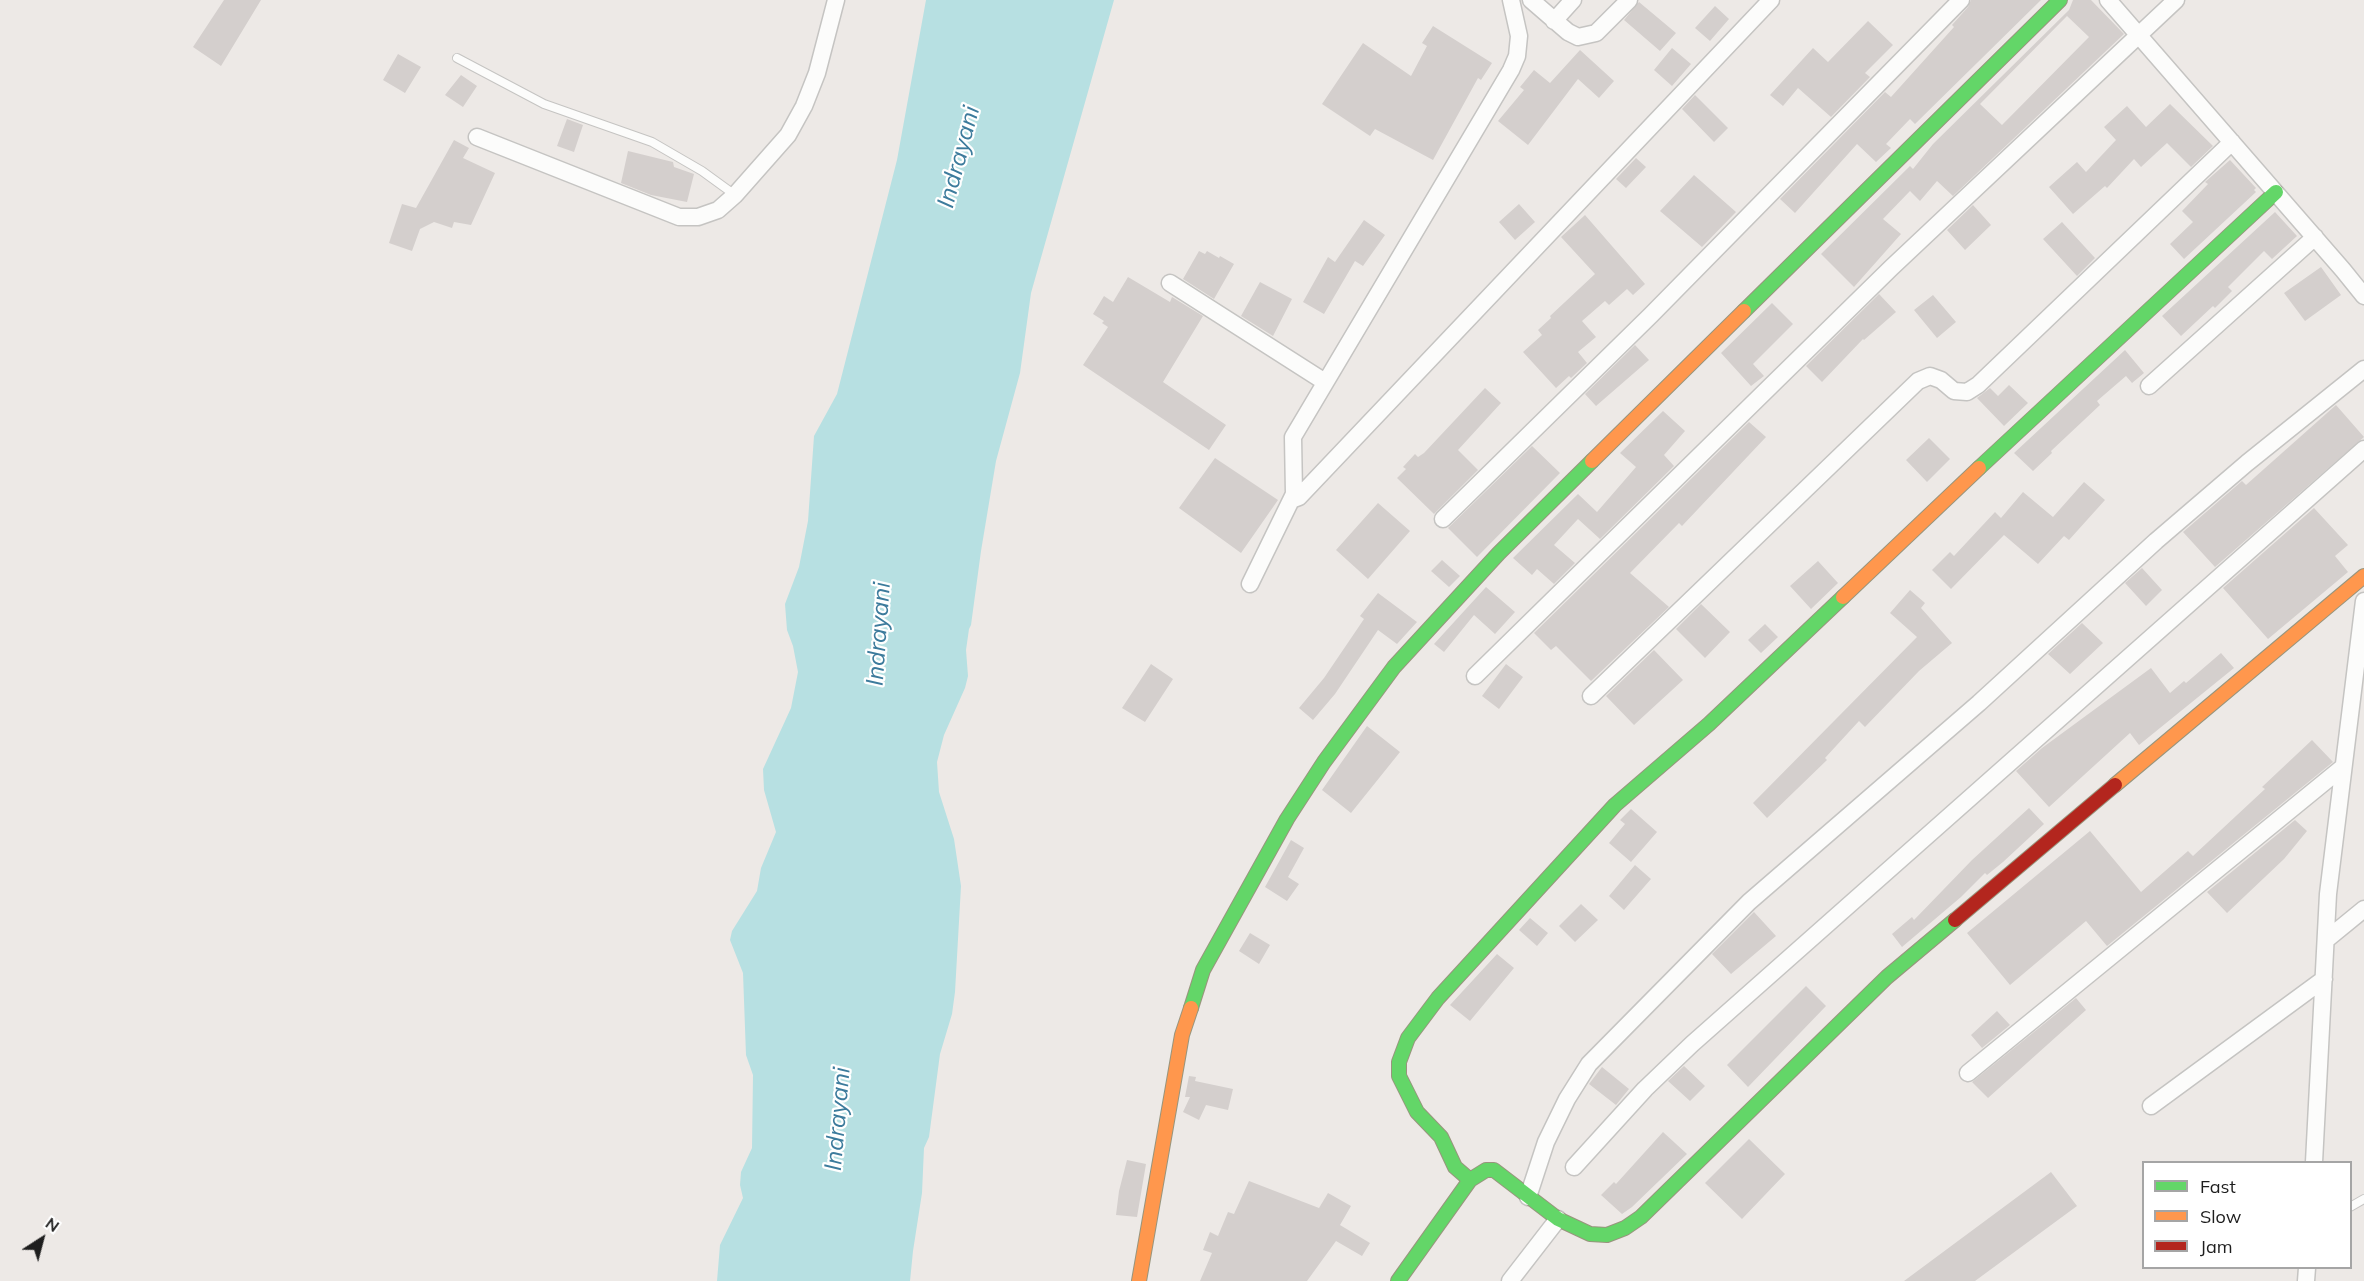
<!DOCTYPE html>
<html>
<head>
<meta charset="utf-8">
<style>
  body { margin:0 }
  #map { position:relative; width:2364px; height:1281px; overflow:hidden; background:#ede9e6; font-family:Mulish,sans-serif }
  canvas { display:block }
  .legend { position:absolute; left:2142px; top:1161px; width:210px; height:108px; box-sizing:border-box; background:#fff; border:2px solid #a5a5a5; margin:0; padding:8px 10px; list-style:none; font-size:18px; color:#1e1e1e }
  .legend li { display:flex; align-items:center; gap:12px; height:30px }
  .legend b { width:30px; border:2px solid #a5a5a5 }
  .north { position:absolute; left:12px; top:1209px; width:60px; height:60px; -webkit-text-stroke:4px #fff; paint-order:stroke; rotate:36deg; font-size:16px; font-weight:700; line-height:24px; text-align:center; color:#1e1e1e }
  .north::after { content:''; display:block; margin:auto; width:21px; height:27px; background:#1e1e1e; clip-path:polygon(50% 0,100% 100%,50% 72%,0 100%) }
</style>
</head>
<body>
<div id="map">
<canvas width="2364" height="1281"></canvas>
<ul class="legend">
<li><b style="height:8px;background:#63d668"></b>Fast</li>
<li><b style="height:8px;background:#ff974d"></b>Slow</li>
<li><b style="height:8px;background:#b3261e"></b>Jam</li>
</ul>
<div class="north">N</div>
</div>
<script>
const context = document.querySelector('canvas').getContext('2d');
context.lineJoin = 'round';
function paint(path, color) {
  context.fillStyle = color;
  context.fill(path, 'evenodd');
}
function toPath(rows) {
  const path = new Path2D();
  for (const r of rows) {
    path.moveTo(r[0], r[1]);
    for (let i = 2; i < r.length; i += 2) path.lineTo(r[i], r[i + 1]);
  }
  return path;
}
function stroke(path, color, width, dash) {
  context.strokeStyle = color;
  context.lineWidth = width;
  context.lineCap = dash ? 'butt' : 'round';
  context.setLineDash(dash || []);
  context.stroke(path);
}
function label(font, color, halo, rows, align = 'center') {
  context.font = font + ' Mulish,sans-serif';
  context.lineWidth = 4.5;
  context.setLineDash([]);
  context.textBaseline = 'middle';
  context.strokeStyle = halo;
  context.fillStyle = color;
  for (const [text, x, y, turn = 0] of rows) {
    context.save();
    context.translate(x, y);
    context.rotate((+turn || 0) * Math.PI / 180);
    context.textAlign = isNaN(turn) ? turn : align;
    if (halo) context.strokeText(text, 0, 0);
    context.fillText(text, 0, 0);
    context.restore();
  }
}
paint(toPath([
  [926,0,1114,0,1031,293,1020,373,996,461,981,551,971,625,969,629,966,650,968,676,965,688,944,735,937,762,939,792,954,839,961,886,955,992,952,1014,940,1054,929,1137,924,1148,922,1193,913,1251,910,1281,717,1281,720,1245,743,1198,740,1185,741,1172,752,1148,753,1075,746,1055,743,973,730,940,732,931,757,891,761,868,776,832,764,790,763,769,791,708,798,672,793,646,787,630,785,604,799,567,808,521,814,436,837,394,897,160]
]), '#b7e0e2');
paint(toPath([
  [224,0,261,0,221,66,193,47],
  [1971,0,2041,0,1915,124,1910,119,1886,144,1891,148,1876,162,1857,144,1795,213,1780,199,1885,92,1891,97,1954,27,1952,25,1968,7],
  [2073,0,2091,0,2124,34,1953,196,1937,181,1920,201,1910,191,1883,219,1901,234,1854,287,1821,254,1910,166,1913,169,1933,144,2069,10],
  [2067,16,2089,37,2002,125,1980,104],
  [1639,2,1676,33,1660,51,1624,20],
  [1715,6,1729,19,1710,41,1695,28],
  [1868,21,1893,45,1865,73,1870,77,1831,117,1798,88,1783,106,1770,95,1813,48,1828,62],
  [1433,26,1492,63,1481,80,1478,78,1433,160,1375,129,1370,136,1322,104,1363,43,1411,76,1427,46,1422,43],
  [1672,48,1691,64,1672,86,1654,70],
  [1580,50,1614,81,1599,98,1578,79,1528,145,1498,121,1524,90,1520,87,1534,70,1550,83],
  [398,54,421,67,405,93,383,80],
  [461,75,477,86,463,107,445,95],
  [1695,95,1728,128,1714,142,1682,109],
  [2170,104,2213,146,2191,167,2167,143,2141,167,2134,159,2107,188,2105,186,2073,214,2049,187,2077,162,2086,172,2116,140,2104,127,2127,106,2146,127],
  [567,119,583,125,574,152,557,146],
  [454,140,469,148,463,158,495,173,471,225,454,222,452,228,434,222,420,229,412,251,389,243,402,204,416,208],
  [628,151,673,162,674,167,694,174,687,202,651,195,621,183],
  [1636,158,1646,167,1626,188,1616,179],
  [2230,160,2256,188,2254,190,2256,192,2184,259,2170,244,2193,222,2182,211,2208,184,2205,182],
  [1694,175,1736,212,1702,247,1660,211],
  [1519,204,1535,222,1515,240,1499,222],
  [1973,205,1991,225,1965,250,1947,230],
  [2275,212,2297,236,2272,259,2264,251,2228,287,2232,291,2215,308,2213,306,2181,336,2162,316],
  [1585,215,1645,284,1633,295,1627,289,1609,305,1605,301,1582,321,1596,337,1578,352,1587,363,1571,378,1569,376,1556,388,1523,352,1542,335,1538,330,1551,318,1550,316,1595,274,1561,237],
  [1364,220,1385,235,1363,266,1355,261,1324,314,1303,302,1328,257,1335,262],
  [2062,222,2095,258,2077,276,2043,239],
  [1199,251,1205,254,1207,251,1219,258,1220,256,1234,264,1214,299,1183,279],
  [2321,267,2341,295,2305,321,2284,293],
  [1128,277,1170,302,1172,297,1203,316,1163,382,1226,425,1209,450,1083,365,1108,327,1102,323,1104,321,1093,314,1104,296,1113,302],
  [1260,282,1292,299,1273,336,1241,316],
  [1879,294,1896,312,1864,340,1863,339,1822,382,1806,366],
  [1933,295,1956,322,1937,338,1914,310],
  [1772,303,1793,324,1753,364,1764,376,1751,386,1721,353],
  [1635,345,1649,360,1596,406,1585,394],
  [2125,350,2144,373,2132,383,2126,376,2097,401,2100,405,2051,451,2052,453,2033,471,2014,453],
  [2009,385,2028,403,2004,426,1977,398,1990,388,1998,396],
  [1485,388,1501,403,1458,450,1478,470,1434,514,1397,478,1406,469,1403,467,1415,454,1418,457,1424,453],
  [2336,405,2364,437,2215,567,2183,532,2242,481,2246,485],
  [1663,411,1685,431,1664,455,1674,466,1600,539,1578,519,1554,545,1575,563,1554,584,1537,569,1532,575,1513,558,1578,494,1597,512,1636,467,1620,453],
  [1749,422,1766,437,1682,526,1679,523,1630,573,1669,607,1591,681,1556,646,1551,650,1534,633],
  [1929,438,1950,459,1927,482,1906,460],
  [1532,446,1560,473,1477,557,1448,528],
  [1215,458,1278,500,1241,553,1179,508],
  [2084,482,2105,500,2069,540,2064,536,2038,564,2004,535,1951,589,1932,570,1950,552,1954,556,1995,512,2001,518,2023,492,2053,517],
  [1378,503,1410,531,1368,579,1336,550],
  [2314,508,2348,545,2335,556,2348,572,2268,639,2223,588],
  [1442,560,1460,576,1449,587,1431,571],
  [1818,561,1838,583,1811,609,1790,586],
  [2142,568,2162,590,2146,606,2125,583],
  [1486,587,1515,612,1495,634,1474,615,1444,652,1434,644],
  [1910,590,1925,603,1921,608,1952,643,1919,671,1865,727,1859,721,1825,758,1827,760,1767,818,1753,803,1917,637,1890,613],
  [1378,593,1417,622,1397,644,1378,630,1335,694,1313,720,1299,708,1324,678,1364,619,1360,616],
  [1701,604,1730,632,1705,658,1676,629],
  [2082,623,2103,643,2070,674,2048,654],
  [1765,624,1778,637,1761,653,1748,640],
  [1654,650,1683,680,1634,725,1606,696],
  [2221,653,2234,668,2139,745,2130,733,2049,807,2016,771,2042,748,2151,668,2170,693,2184,681,2186,683],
  [1151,664,1173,679,1145,722,1122,708],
  [1506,664,1523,677,1499,709,1482,696],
  [1367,726,1400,752,1351,813,1322,790],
  [2312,740,2333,762,2107,946,2086,921,2010,985,1967,933,2090,831,2141,892,2188,851,2193,856,2265,789,2262,787],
  [2029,808,2044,824,2003,862,1987,875,1985,873,1961,897,1902,947,1892,934,1912,917,1914,920,1972,860],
  [1631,809,1657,832,1631,862,1609,843,1625,824,1620,820],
  [2295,820,2307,831,2284,859,2227,913,2207,892],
  [1291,840,1304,848,1288,877,1299,884,1287,901,1265,887],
  [1635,865,1651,879,1624,910,1609,896],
  [1581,904,1598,920,1575,942,1559,926],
  [1754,912,1776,936,1731,974,1712,954],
  [1530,918,1548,933,1537,946,1519,930],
  [1250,933,1270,945,1259,964,1239,951],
  [1497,954,1514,968,1470,1021,1450,1005],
  [1806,986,1826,1006,1748,1087,1727,1065],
  [2076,998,2086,1010,1988,1098,1972,1082],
  [1997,1011,2010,1025,1982,1048,1971,1035],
  [1684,1066,1705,1086,1690,1101,1668,1081],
  [1602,1067,1629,1089,1616,1105,1589,1084],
  [1189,1076,1196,1077,1195,1081,1233,1089,1228,1110,1206,1105,1199,1120,1183,1112,1190,1097,1185,1097],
  [1663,1132,1687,1154,1632,1207,1622,1214,1601,1195,1614,1182,1616,1184],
  [1749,1139,1785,1174,1742,1219,1705,1183],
  [1127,1160,1146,1164,1137,1217,1116,1215,1119,1191],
  [2051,1172,2077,1206,1975,1281,1904,1281],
  [1249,1181,1319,1208,1328,1193,1351,1206,1340,1225,1370,1243,1362,1256,1336,1241,1307,1281,1200,1281,1212,1253,1203,1250,1210,1232,1218,1236,1228,1212,1234,1214]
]), '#d4cfcd');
const lane = toPath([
  [457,58,544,104,652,142,702,171,735,195],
  [2350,1207,2364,1199]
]);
const street = toPath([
  [1531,0,1568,32,1578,37,1596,33,1629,0],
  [2108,0,2343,270,2364,296],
  [1554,21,1573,0],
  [477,137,679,217,698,217,718,210,735,195,788,135,804,106,817,73,836,0],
  [1170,283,1325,382],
  [2149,386,2315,237],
  [1291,500,1299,497,1771,0],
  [1443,519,1651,315,1961,0],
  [1250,584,1294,494,1293,437,1511,70,1517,56,1519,36,1511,0],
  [1475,676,1891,268,2176,0],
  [1591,696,1918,381,1930,376,1941,380,1954,391,1967,392,1978,385,2232,142],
  [2326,940,2364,909],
  [1968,1073,2343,767],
  [2151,1106,2324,979],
  [2314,1162,2328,894,2364,601],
  [1574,1167,1645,1089,1692,1044,2364,449],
  [1528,1197,1546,1142,1567,1099,1589,1064,1749,902,1979,703,2156,541,2247,463,2364,369],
  [1510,1281,1558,1219],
  [2306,1281,2307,1268]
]);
const fast = toPath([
  [1744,311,2060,0],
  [1979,468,2276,192],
  [1191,1008,1203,970,1287,819,1324,762,1394,667,1499,553,1592,461],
  [1470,1180,1455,1167,1441,1137,1417,1112,1399,1076,1399,1062,1408,1038,1438,998,1615,805,1709,724,1843,597],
  [1398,1281,1470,1180,1486,1170,1494,1170,1558,1219,1590,1234,1607,1235,1625,1228,1641,1217,1887,977,1955,920]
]);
const slow = toPath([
  [1592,461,1744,311],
  [1843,597,1979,468],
  [2115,785,2364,576],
  [1139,1281,1182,1035,1191,1008]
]);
const jam = toPath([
  [1955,920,2115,785]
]);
stroke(lane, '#c5c4c2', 10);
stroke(street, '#c5c4c2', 19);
stroke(fast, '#98957d', 16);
stroke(slow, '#98957d', 16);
stroke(jam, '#98957d', 16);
stroke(lane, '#fcfcfb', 8);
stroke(street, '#fcfcfb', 16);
stroke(fast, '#63d668', 14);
stroke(slow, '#ff974d', 14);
stroke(jam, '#b3261e', 14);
label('italic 24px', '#3c7b9c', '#fff', [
  ["Indrayani",959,157,-75],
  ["Indrayani",879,634,-86],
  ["Indrayani",838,1119,-85]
]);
</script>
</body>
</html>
